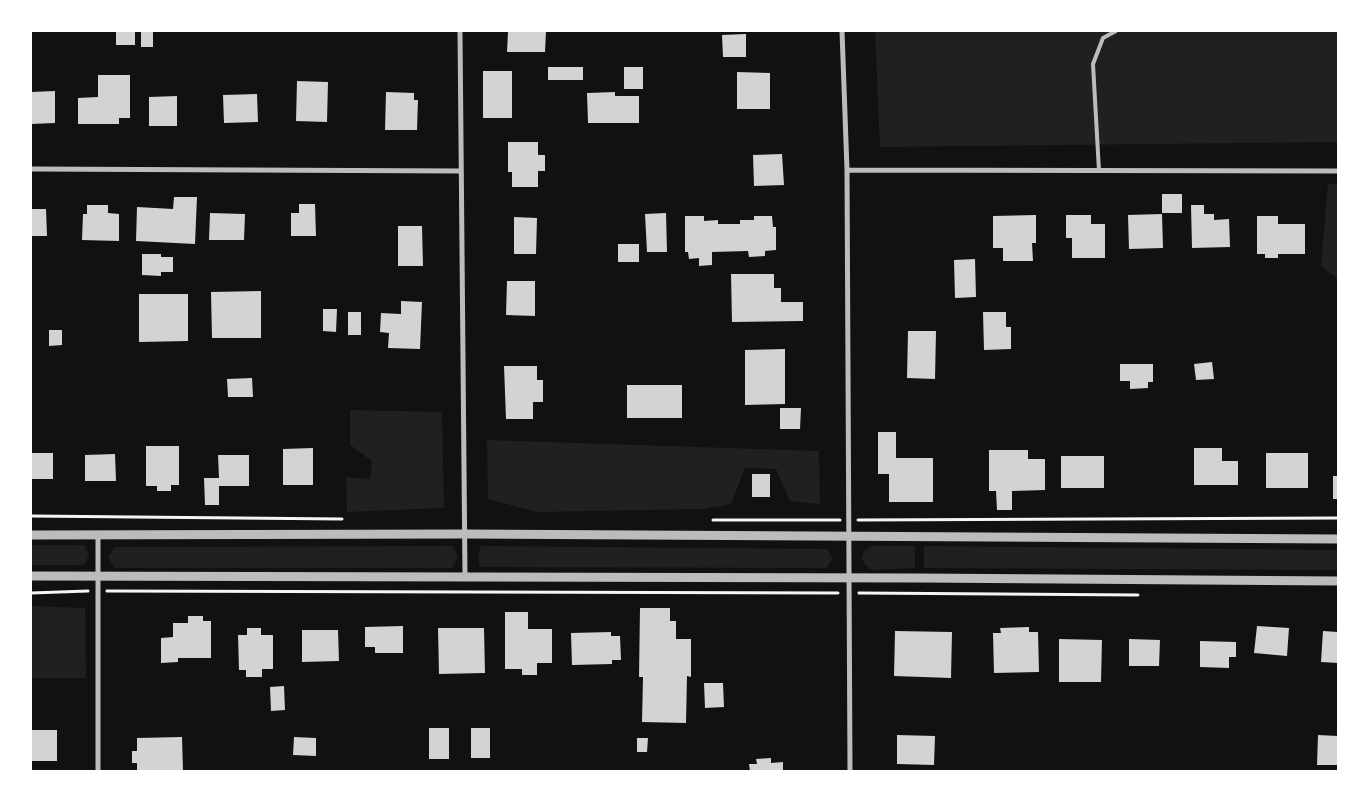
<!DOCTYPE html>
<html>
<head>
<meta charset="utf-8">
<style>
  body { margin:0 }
  #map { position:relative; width:1369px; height:802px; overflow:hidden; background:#111; font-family:"Work Sans",sans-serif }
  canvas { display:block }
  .frame { position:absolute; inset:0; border:32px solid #fff; pointer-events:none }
</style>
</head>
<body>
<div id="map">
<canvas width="1369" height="802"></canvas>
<div class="frame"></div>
</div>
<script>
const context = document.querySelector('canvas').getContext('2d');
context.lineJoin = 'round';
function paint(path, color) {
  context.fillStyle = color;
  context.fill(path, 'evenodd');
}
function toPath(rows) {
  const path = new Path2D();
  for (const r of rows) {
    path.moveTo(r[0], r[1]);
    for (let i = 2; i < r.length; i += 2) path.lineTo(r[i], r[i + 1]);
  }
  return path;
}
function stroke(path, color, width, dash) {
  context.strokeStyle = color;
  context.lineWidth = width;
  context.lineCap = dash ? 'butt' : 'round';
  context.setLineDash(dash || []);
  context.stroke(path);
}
paint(toPath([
  [875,31,1338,31,1338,142,880,147],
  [1328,184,1338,184,1338,279,1321,266],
  [350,410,442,412,444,508,347,512,346,477,370,479,372,461,350,445],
  [487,440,819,451,820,504,790,501,776,469,745,468,731,504,703,509,537,512,488,499],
  [31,545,84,545,89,555,84,565,31,565],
  [453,546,458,557,452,568,115,568,108,557,115,547],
  [481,546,826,549,833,558,826,568,480,567,478,557],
  [872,546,915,546,915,568,872,570,865,565,862,558,864,551],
  [924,546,1338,550,1338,570,924,568],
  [31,606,85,608,86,678,31,678]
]), '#202020');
paint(toPath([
  [116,31,135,31,135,45,116,45],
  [141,31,153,31,153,47,141,47],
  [508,31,546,31,545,52,507,52],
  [746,34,746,57,723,57,722,35],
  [548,67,583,67,583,80,548,80],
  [624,67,643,67,643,89,624,89],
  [483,71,512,71,512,118,483,118],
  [737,72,770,73,770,109,737,109],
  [98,75,130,75,130,118,119,118,119,124,78,124,78,98,98,97],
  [297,81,328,82,327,122,296,121],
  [55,91,55,123,31,124,31,92],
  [386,92,414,93,414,100,418,100,417,130,385,130],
  [615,92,615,96,639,96,639,123,588,123,587,93],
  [257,94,258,122,224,123,223,95],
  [177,96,177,126,149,126,149,97],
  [508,142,538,142,538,155,545,155,545,171,538,171,538,187,512,187,512,172,508,172],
  [782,154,784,185,754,186,753,155],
  [1162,194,1182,194,1182,213,1162,213],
  [174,197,197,197,195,244,136,241,137,207,173,209],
  [299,204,315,204,316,236,291,236,291,213,299,213],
  [87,205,108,205,108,213,119,214,119,241,82,240,83,214,87,214],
  [1191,205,1204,205,1204,214,1214,214,1214,220,1229,219,1230,247,1192,248],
  [31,209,46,209,47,236,31,236],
  [210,213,245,214,244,240,209,240],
  [666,213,667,252,647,252,645,214],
  [1162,214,1163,248,1129,249,1128,215],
  [1036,215,1036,243,1032,243,1033,261,1003,261,1003,248,993,248,993,216],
  [1066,215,1091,215,1091,224,1105,224,1105,258,1072,258,1072,238,1066,238],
  [685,216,704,216,704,221,718,220,718,224,740,224,740,220,754,220,754,216,772,216,773,227,776,227,776,250,765,251,765,256,749,257,748,251,712,252,712,265,699,266,699,258,689,259,688,252,685,252],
  [1257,216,1278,216,1278,224,1305,224,1305,254,1278,254,1278,258,1265,258,1265,254,1257,254],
  [514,217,537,218,536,254,514,254],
  [398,226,422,226,423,266,398,266],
  [618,244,639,244,639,262,618,262],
  [142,254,161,254,161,257,173,257,173,272,161,272,161,276,142,275],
  [975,259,976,297,955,298,954,260],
  [731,274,774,274,774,288,781,288,781,302,803,302,803,321,732,322],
  [507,281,535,281,535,316,506,315],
  [261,291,261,338,212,338,211,292],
  [139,294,188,294,188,341,139,342],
  [401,301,422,302,420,349,388,348,389,333,380,332,381,313,401,314],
  [323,309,337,309,336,332,323,331],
  [348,312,361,312,361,335,348,335],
  [983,312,1006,312,1006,327,1011,327,1011,349,984,350],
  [49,330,62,330,62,345,49,346],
  [908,331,936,331,935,379,907,378],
  [785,349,785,404,745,405,745,350],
  [1212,362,1214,379,1196,380,1194,364],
  [1120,364,1153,364,1153,382,1148,382,1148,388,1130,389,1130,381,1120,381],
  [504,366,537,366,537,380,543,380,543,402,533,402,533,419,506,419],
  [252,378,253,397,228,397,227,379],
  [627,385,682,385,682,418,627,418],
  [780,408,801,408,800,429,780,429],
  [878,432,896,432,896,458,933,458,933,502,889,502,889,474,878,474],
  [146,446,179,446,179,485,171,485,171,491,157,491,157,486,146,486],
  [313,448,313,485,283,485,283,449],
  [1194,448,1222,448,1222,461,1238,461,1238,485,1194,485],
  [989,450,1028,450,1028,459,1045,459,1045,490,1012,491,1012,510,997,510,996,491,989,491],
  [31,453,53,453,53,479,31,479],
  [1266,453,1308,453,1308,488,1266,488],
  [115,454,116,481,85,481,85,455],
  [218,455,249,455,249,486,219,486,219,505,205,505,204,478,219,478],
  [1061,456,1104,456,1104,488,1061,488],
  [752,474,770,474,770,497,752,497],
  [1333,476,1338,476,1338,499,1333,499],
  [640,608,670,608,670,621,676,621,676,639,691,639,691,677,687,676,686,723,642,722,643,677,639,677],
  [505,612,528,612,528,629,552,629,552,663,537,663,537,675,522,675,522,669,505,669],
  [188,616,203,616,203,621,211,621,211,658,178,658,178,662,161,663,161,638,173,637,173,623,188,623],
  [403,626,403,653,375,653,375,647,365,647,365,627],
  [1257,626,1289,628,1287,656,1254,653],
  [1029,627,1029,632,1038,632,1039,672,994,673,993,633,1001,633,1000,628],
  [247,628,261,628,261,635,273,635,273,669,262,669,262,677,246,677,246,670,239,670,238,635,247,635],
  [438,628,484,628,485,673,439,674],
  [302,630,338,630,339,661,302,662],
  [895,631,952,632,951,678,894,676],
  [1323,631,1338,632,1338,663,1321,662],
  [611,632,611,636,620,636,621,660,612,660,612,664,572,665,571,633],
  [1059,639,1102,640,1101,682,1059,682],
  [1129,639,1160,640,1159,666,1129,666],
  [1200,641,1236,642,1236,657,1229,657,1229,668,1200,667],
  [704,683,723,683,724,707,705,708],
  [284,686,285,710,271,711,270,687],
  [429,728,449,728,449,759,429,759],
  [471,728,490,728,490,758,471,758],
  [31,730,57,730,57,761,31,761],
  [897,735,935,736,934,765,897,764],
  [1318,735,1338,736,1338,765,1317,765],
  [182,737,183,771,137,771,137,763,132,763,132,751,137,751,137,738],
  [294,737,316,738,316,756,293,755],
  [637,738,648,738,647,752,637,752],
  [771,758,771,763,783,762,783,771,750,771,749,764,757,764,756,759]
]), '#d3d3d3');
stroke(toPath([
  [31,516,342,519],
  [713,520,840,520],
  [858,520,1338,518],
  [107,591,838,593],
  [31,593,88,591],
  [859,593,1138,595]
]), '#f5f5f5', 3);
stroke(toPath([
  [1099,171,1093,64,1103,38,1116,31]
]), '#bcbcbc', 4);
stroke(toPath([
  [460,31,465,577],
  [842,31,847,170,850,771],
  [31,169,460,171],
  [847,170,1338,171],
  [98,771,98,536]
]), '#bcbcbc', 5);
stroke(toPath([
  [31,535,465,534,1338,539],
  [31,576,919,578,1338,581]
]), '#bcbcbc', 9);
</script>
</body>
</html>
